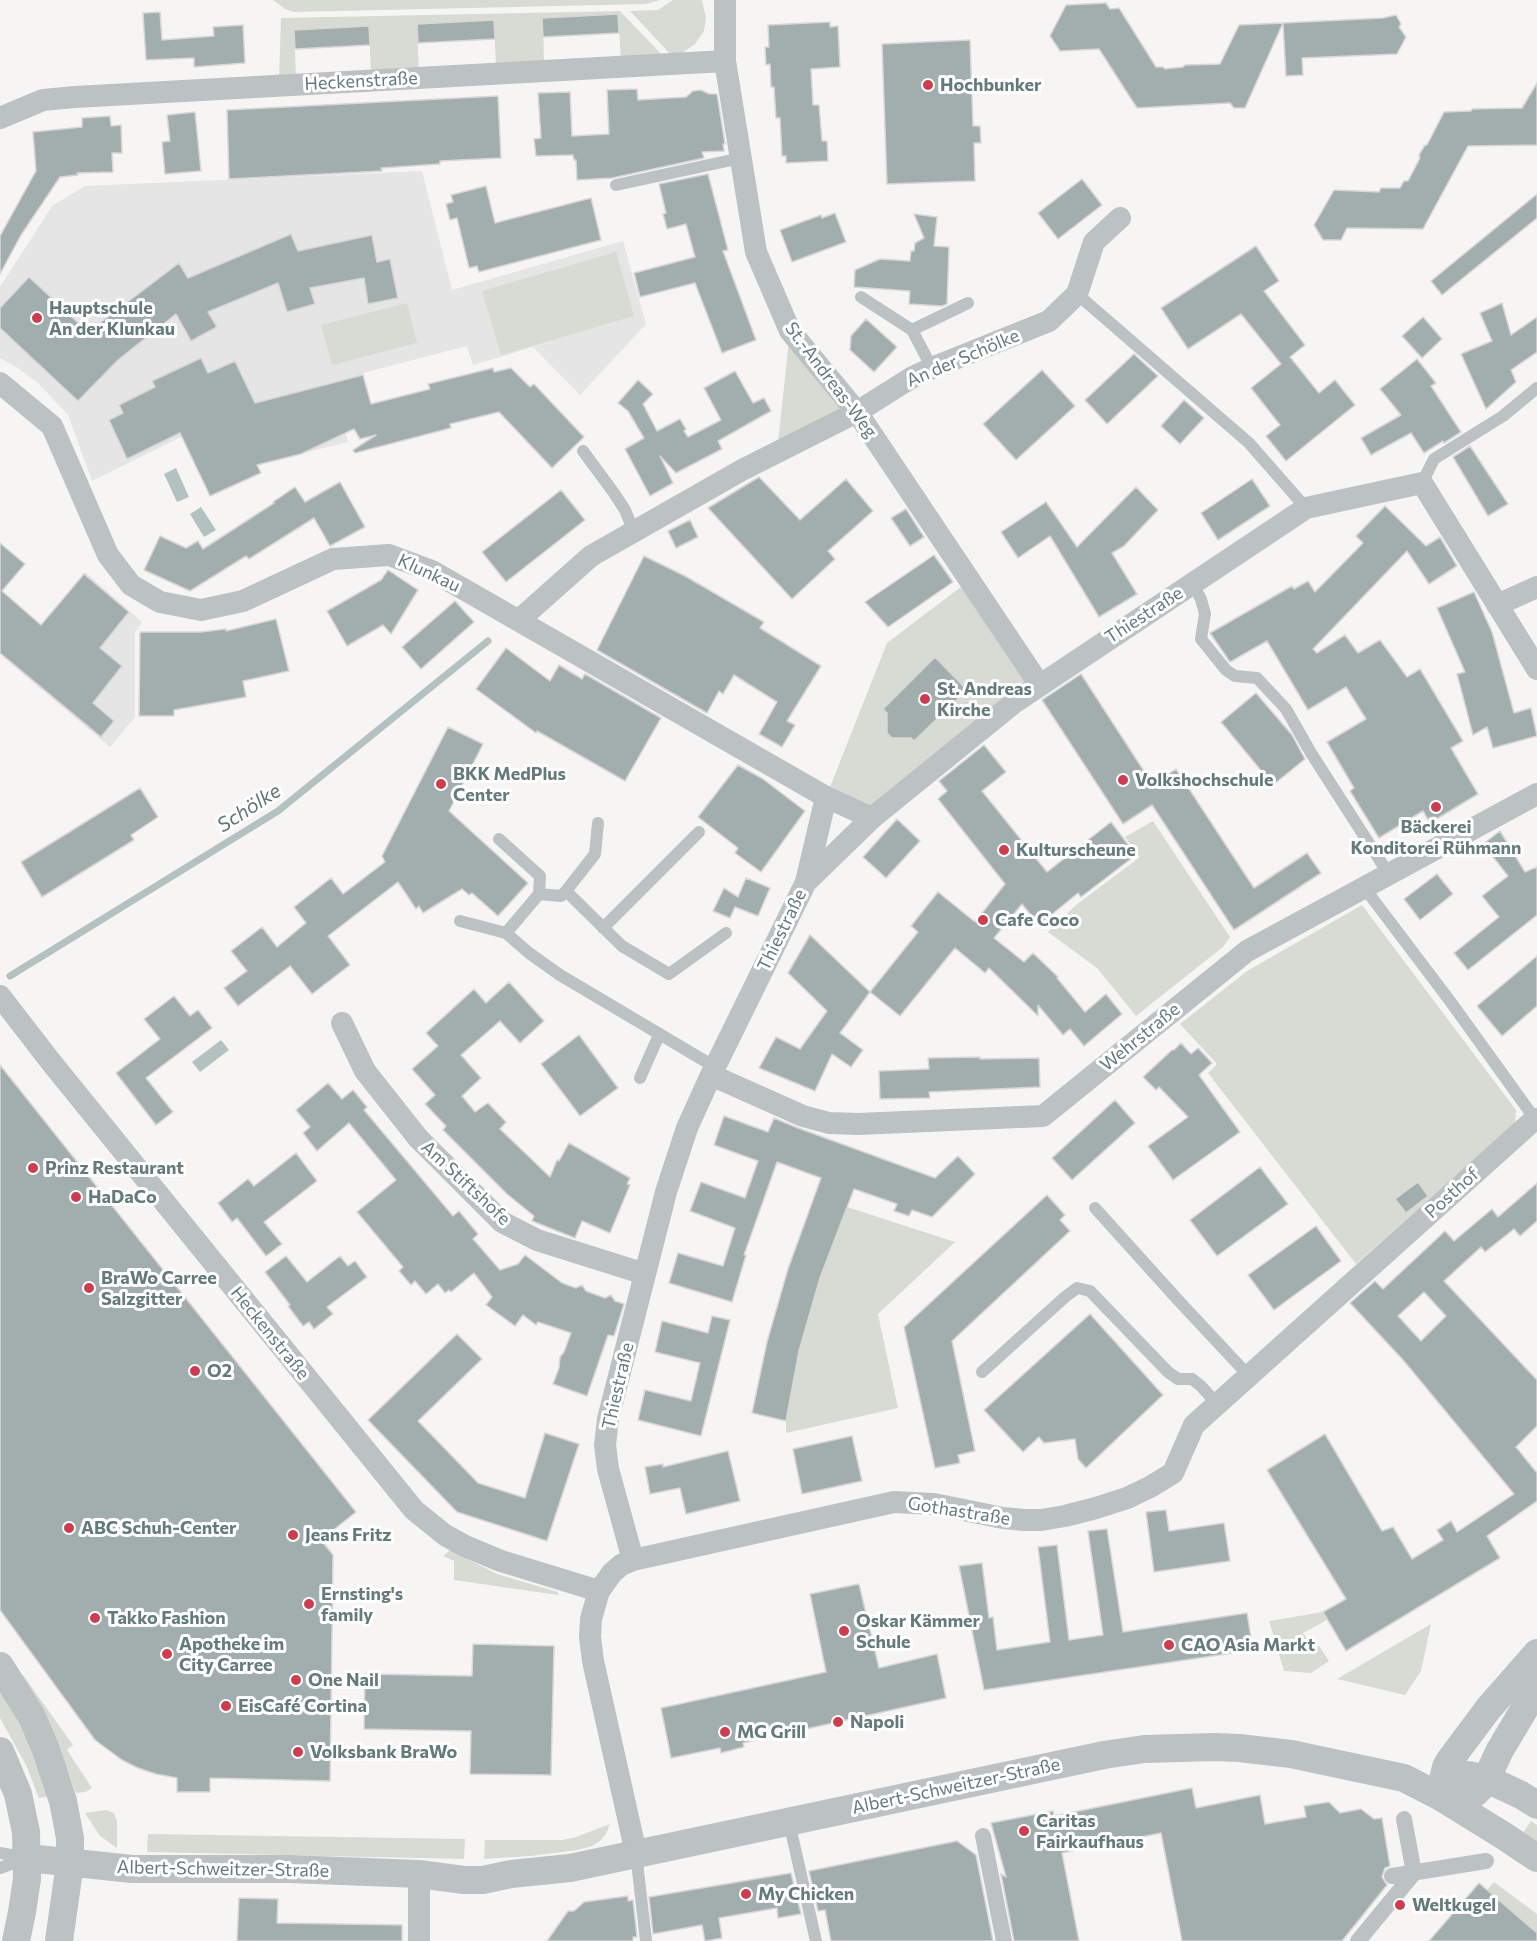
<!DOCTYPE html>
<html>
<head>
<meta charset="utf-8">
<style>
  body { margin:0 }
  canvas { display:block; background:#f6f5f4 }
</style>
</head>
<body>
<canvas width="1537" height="1941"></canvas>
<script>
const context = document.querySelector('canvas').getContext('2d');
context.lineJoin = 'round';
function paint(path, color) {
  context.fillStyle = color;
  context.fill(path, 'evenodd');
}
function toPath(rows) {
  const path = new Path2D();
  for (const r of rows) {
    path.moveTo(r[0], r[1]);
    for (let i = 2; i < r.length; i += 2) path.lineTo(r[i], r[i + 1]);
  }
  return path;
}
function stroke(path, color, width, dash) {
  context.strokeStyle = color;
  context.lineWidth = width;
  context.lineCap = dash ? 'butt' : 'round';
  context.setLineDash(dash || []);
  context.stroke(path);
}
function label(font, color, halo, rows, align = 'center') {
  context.font = font + ' Commissioner,sans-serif';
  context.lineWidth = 6;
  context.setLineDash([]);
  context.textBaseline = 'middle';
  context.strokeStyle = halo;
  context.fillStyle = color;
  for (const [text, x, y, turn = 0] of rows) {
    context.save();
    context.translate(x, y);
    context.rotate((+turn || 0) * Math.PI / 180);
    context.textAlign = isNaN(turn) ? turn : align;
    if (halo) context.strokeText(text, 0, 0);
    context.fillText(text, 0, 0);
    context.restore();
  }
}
paint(toPath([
  [422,171,452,290,623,241,646,324,580,395,533,347,473,365,467,346,363,373,369,397,339,406,348,442,279,459,252,402,92,481,68,415,39,384,18,368,0,358,0,287,52,206,85,186],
  [85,572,142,622,135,632,135,717,110,747,10,663]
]), '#e4e5e4');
paint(toPath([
  [273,0,660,0,646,4,294,12,285,9],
  [673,0,702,0,706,18,704,31,695,44,682,53,673,57,630,11,658,10],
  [620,11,666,59,621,62,618,14,543,18,544,66,496,68,494,20,417,24,419,72,371,75,369,26,294,30,296,79,279,79,281,18],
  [616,252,634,316,501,355,482,291],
  [407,303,417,343,332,365,321,325],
  [790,331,857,412,777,452],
  [970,580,1039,684,872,818,826,797,887,643],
  [1153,821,1230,937,1223,947,1136,1016,1097,968,1048,932,1076,905,1140,857,1125,837],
  [1362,905,1516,1110,1515,1123,1356,1264,1208,1073,1217,1064,1180,1024,1247,971],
  [847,1207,955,1242,878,1314,898,1408,786,1433,786,1421,799,1351,820,1278],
  [450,1550,497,1574,558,1592,558,1595,454,1580,454,1561,443,1556],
  [1323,1612,1327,1620,1303,1633,1314,1649,1319,1646,1329,1661,1311,1673,1284,1671,1269,1621],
  [1431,1624,1421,1671,1405,1695,1337,1679],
  [23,1675,73,1745,67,1750,92,1788,85,1792,76,1793,54,1736,23,1682],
  [0,1684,10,1699,50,1796,39,1798,26,1765,0,1718],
  [106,1810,114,1813,117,1821,117,1848,100,1836,85,1813],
  [1531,1821,1537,1825,1537,1847,1521,1836],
  [610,1824,606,1834,600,1841,592,1846,578,1850,530,1856,484,1859,485,1840,562,1840,576,1837],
  [148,1834,465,1839,464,1859,147,1852],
  [1494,1882,1537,1914,1537,1933,1487,1890]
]), '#d8dbd3');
paint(toPath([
  [176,468,189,497,177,502,164,474],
  [201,507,216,530,204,537,190,514],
  [221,1040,229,1050,200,1072,192,1062]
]), '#b3c1c0');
stroke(toPath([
  [10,976,278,811,488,641]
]), '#b3c1c0', 7);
const building = toPath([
  [1106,3,1110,9,1119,8,1156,67,1163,67,1165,69,1183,67,1185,65,1220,64,1239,25,1283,23,1245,108,1234,108,1230,103,1137,108,1099,49,1060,51,1050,36,1066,5,1106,3],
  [160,12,162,40,214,36,213,27,243,25,245,63,194,67,194,58,146,60,143,13,160,12],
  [618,14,619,33,543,37,542,18,618,14],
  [1396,15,1401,24,1399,27,1406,37,1397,54,1302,58,1303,75,1286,76,1283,23,1383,18,1396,15],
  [494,20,495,39,418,43,417,24,494,20],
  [830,22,830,27,838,26,840,67,811,69,813,105,819,105,822,141,827,141,828,161,786,163,786,156,782,156,780,118,776,118,774,87,771,87,770,64,766,65,765,47,769,47,768,25,830,22],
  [369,26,370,45,295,49,294,30,369,26],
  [970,40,973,126,980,126,981,143,974,143,975,181,887,184,882,44,970,40],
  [1537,83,1537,145,1468,146,1423,229,1347,228,1341,240,1323,240,1314,225,1334,190,1379,192,1381,188,1400,188,1404,181,1408,181,1420,158,1419,155,1425,145,1427,145,1444,112,1471,111,1472,109,1522,108,1537,83],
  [637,89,638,100,686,97,693,91,701,90,709,94,717,94,725,144,723,144,724,151,702,152,704,158,612,178,577,180,576,160,574,160,573,155,536,156,534,139,541,138,538,93,570,92,572,136,609,134,607,90,637,89],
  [498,96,501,158,440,161,440,164,381,168,382,171,229,179,227,110,498,96],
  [195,112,201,171,165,174,162,142,170,141,167,115,195,112],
  [110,116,111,126,121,125,122,153,112,153,113,172,77,173,78,175,60,177,21,235,0,274,0,236,36,171,33,132,82,127,82,118,110,116],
  [708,174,728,250,723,251,756,340,722,353,695,283,640,297,634,273,695,257,686,224,667,229,663,214,666,213,659,184,708,174],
  [1082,179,1102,205,1058,239,1038,213,1082,179],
  [486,186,495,223,591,198,601,240,479,272,477,266,469,268,457,218,450,220,446,204,453,202,451,195,486,186],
  [1537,194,1537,218,1442,295,1431,281,1537,194],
  [835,213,846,242,792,262,780,230,821,215,822,218,835,213],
  [914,214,937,217,934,246,949,247,947,304,942,306,909,304,910,291,854,287,855,270,880,259,910,261,911,251,914,251,915,243,924,238,914,214],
  [291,234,298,251,372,235,377,262,390,259,398,298,368,304,364,278,310,288,315,304,287,312,278,283,208,312,217,327,191,341,176,314,118,360,78,401,0,328,0,308,29,277,88,332,179,263,188,278,291,234],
  [1256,246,1279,281,1264,291,1305,345,1290,357,1319,393,1335,380,1355,405,1286,461,1266,436,1280,425,1251,388,1281,364,1241,314,1188,349,1161,308,1256,246],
  [1502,303,1511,335,1537,317,1537,352,1511,370,1516,382,1486,409,1461,354,1492,341,1480,313,1502,303],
  [1423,317,1442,339,1422,358,1402,336,1423,317],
  [866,319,897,347,874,372,850,350,851,336,866,319],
  [1134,354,1158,376,1107,424,1085,400,1134,354],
  [201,358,208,373,235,361,255,403,363,375,371,404,430,389,428,384,493,368,494,372,511,368,530,387,534,384,584,437,552,468,499,412,450,424,451,428,355,453,353,450,376,435,360,439,354,429,301,454,257,465,261,473,210,496,180,433,127,459,109,420,123,413,119,405,155,387,152,381,201,358],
  [1417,359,1436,383,1431,386,1461,432,1444,443,1443,441,1424,453,1411,433,1371,455,1361,438,1401,415,1380,389,1417,359],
  [1042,370,1075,406,1016,460,983,424,1042,370],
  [735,371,753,403,764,398,771,411,718,441,722,449,676,473,660,456,673,483,650,496,625,449,644,438,628,411,618,403,638,380,653,394,643,404,657,431,680,419,686,429,684,431,688,437,721,420,704,388,735,371],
  [1184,400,1204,418,1180,444,1161,426,1184,400],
  [1470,446,1508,504,1488,516,1453,457,1470,446],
  [759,477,800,520,846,479,873,511,828,551,835,559,792,599,708,508,759,477],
  [1252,479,1270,506,1218,540,1201,513,1252,479],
  [340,482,365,527,330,546,314,518,249,559,246,556,190,591,144,570,160,536,186,548,198,541,203,549,274,503,273,502,295,487,305,502,340,482],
  [1136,487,1158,510,1124,546,1112,553,1137,594,1099,617,1050,536,1018,558,1001,532,1046,502,1077,547,1136,487],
  [561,490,585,520,506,582,482,552,561,490],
  [1385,506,1426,546,1440,537,1457,566,1429,584,1407,551,1313,649,1317,653,1345,635,1358,653,1380,640,1407,677,1420,669,1463,741,1451,748,1478,794,1430,823,1423,811,1379,838,1350,791,1354,788,1327,742,1366,719,1346,687,1308,710,1267,641,1230,662,1210,633,1292,586,1294,589,1308,581,1315,592,1363,543,1356,536,1385,506],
  [906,509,924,537,910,546,891,518,906,509],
  [690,520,698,537,676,548,668,531,690,520],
  [0,543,25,564,2,591,41,625,84,574,129,612,100,648,122,666,93,703,114,721,101,737,0,653,0,543],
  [934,555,953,582,888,627,865,602,934,555],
  [644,556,685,576,764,622,760,628,821,666,787,721,795,725,782,747,759,734,777,702,734,675,723,694,719,691,707,713,597,650,644,556],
  [388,570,418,590,391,634,383,625,347,646,327,611,381,580,388,570],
  [1474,592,1492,632,1514,713,1531,708,1537,736,1493,748,1487,727,1473,735,1457,674,1465,672,1437,608,1474,592],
  [455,601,474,622,421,669,402,647,455,601],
  [276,619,289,671,243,681,246,697,174,710,174,716,139,716,140,632,201,632,226,629,226,631,276,619],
  [506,648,550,681,559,665,582,679,585,674,661,718,625,781,537,731,536,733,476,689,506,648],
  [935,657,967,690,914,741,911,738,892,738,887,733,887,713,883,709,935,657],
  [1081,674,1153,785,1176,769,1254,888,1307,853,1321,873,1234,930,1152,805,1123,824,1042,700,1081,674],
  [1256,693,1292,735,1305,759,1273,785,1221,722,1256,693],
  [448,727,483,744,449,811,528,883,498,916,472,893,469,895,462,889,423,913,419,906,416,909,398,882,328,936,350,965,312,994,290,966,238,1006,224,988,247,971,231,951,262,927,277,947,306,923,294,907,331,878,343,894,385,862,382,856,448,727],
  [984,745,1006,772,982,791,1047,872,1111,822,1136,855,1081,897,1078,893,1039,925,1022,904,994,938,1024,962,1033,953,1058,977,1057,978,1085,1012,1106,994,1122,1014,1084,1046,1070,1029,1063,1035,1038,1005,1038,1016,989,968,985,973,955,948,900,1016,870,992,918,932,911,926,938,892,975,922,1005,884,938,799,947,791,939,781,984,745],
  [738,765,763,779,805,811,761,872,735,853,738,848,698,817,738,765],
  [140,788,158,817,131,835,134,840,42,897,21,862,140,788],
  [897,819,920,841,886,878,863,857,897,819],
  [1500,831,1525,872,1537,867,1537,915,1468,970,1454,953,1499,917,1482,896,1508,876,1483,844,1500,831],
  [1437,874,1453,894,1420,920,1404,899,1437,874],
  [746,878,770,888,758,916,735,907,730,918,713,911,724,888,738,897,746,878],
  [810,935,870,992,840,1033,863,1050,851,1067,832,1054,815,1091,759,1068,776,1037,800,1049,827,1011,788,973,810,935],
  [1537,956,1537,1006,1502,1036,1477,1006,1537,956],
  [509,982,544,1021,520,1043,500,1021,461,1055,481,1078,462,1096,475,1112,488,1103,506,1122,500,1129,550,1177,557,1160,559,1161,569,1143,630,1178,627,1184,630,1185,610,1233,582,1221,575,1238,532,1221,534,1216,507,1194,443,1130,446,1126,425,1104,435,1095,412,1069,438,1046,426,1033,474,989,486,1003,509,982],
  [174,996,190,1016,198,1010,212,1028,146,1078,173,1112,156,1125,116,1073,160,1039,144,1019,174,996],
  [579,1035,618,1088,580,1116,541,1064,579,1035],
  [1181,1043,1191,1054,1198,1048,1212,1063,1199,1075,1240,1132,1173,1180,1148,1146,1188,1117,1159,1087,1156,1090,1143,1077,1172,1050,1174,1050,1181,1043],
  [980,1057,980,1059,1039,1058,1040,1087,929,1092,930,1098,880,1099,879,1071,929,1069,928,1058,980,1057],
  [0,1065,356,1512,321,1540,333,1555,330,1781,210,1778,210,1792,177,1792,177,1778,156,1774,138,1768,122,1760,95,1740,0,1610,0,1065],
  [328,1083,342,1099,353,1090,367,1107,364,1110,453,1216,459,1211,478,1234,473,1239,500,1270,518,1264,525,1255,562,1283,576,1288,582,1285,586,1291,605,1298,611,1295,615,1301,624,1304,614,1336,608,1335,587,1396,553,1384,559,1368,560,1357,564,1352,571,1333,538,1322,536,1325,523,1315,515,1326,486,1305,492,1297,474,1273,451,1292,449,1290,445,1293,438,1284,426,1294,415,1281,411,1285,399,1271,403,1267,357,1212,396,1180,349,1123,317,1151,303,1133,310,1127,296,1110,328,1083],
  [1115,1100,1135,1123,1072,1180,1052,1158,1115,1100],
  [724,1116,768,1132,774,1118,798,1128,935,1178,958,1156,975,1174,932,1217,912,1210,909,1216,894,1211,897,1204,854,1189,820,1278,799,1351,786,1421,752,1413,767,1342,788,1269,821,1178,777,1162,744,1255,746,1255,732,1302,669,1283,678,1253,723,1266,735,1228,690,1211,701,1182,745,1198,758,1161,714,1145,724,1116],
  [296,1153,317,1181,264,1222,282,1244,266,1256,237,1218,232,1222,218,1203,248,1179,254,1186,296,1153],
  [1260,1167,1288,1204,1217,1256,1190,1220,1260,1167],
  [1418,1182,1428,1196,1406,1213,1395,1199,1418,1182],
  [1537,1183,1537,1221,1520,1236,1514,1229,1485,1252,1481,1247,1444,1281,1537,1380,1537,1426,1516,1447,1537,1473,1537,1501,1487,1536,1500,1558,1346,1651,1323,1612,1346,1599,1267,1470,1325,1434,1382,1531,1393,1527,1412,1559,1443,1540,1437,1530,1451,1521,1457,1532,1514,1494,1404,1361,1350,1303,1375,1281,1383,1289,1445,1231,1454,1241,1492,1209,1498,1217,1537,1183],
  [1424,1292,1446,1316,1421,1341,1398,1316,1424,1292],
  [1047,1195,1065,1215,1060,1220,1070,1231,952,1341,975,1451,958,1455,960,1463,935,1468,904,1327,1047,1195],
  [1316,1226,1341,1261,1274,1310,1248,1275,1316,1226],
  [286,1256,307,1282,340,1256,348,1266,355,1261,367,1277,327,1307,333,1314,314,1329,309,1322,303,1326,288,1306,290,1305,265,1272,286,1256],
  [1090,1314,1163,1395,1086,1468,1078,1459,1075,1439,1044,1443,1039,1437,1023,1452,984,1410,1090,1314],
  [712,1316,730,1320,701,1436,638,1420,645,1390,691,1401,700,1363,655,1352,662,1321,708,1333,712,1316],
  [457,1334,482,1359,418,1421,478,1483,525,1498,545,1433,579,1444,547,1541,457,1512,368,1420,457,1334],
  [852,1436,862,1481,802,1494,793,1449,852,1436],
  [728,1451,740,1501,686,1514,680,1488,650,1494,645,1467,663,1464,663,1467,728,1451],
  [1166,1510,1169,1531,1224,1523,1230,1561,1154,1572,1146,1512,1166,1510],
  [1107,1529,1123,1632,1247,1613,1253,1650,984,1690,959,1566,982,1563,989,1618,993,1617,997,1650,1050,1642,1038,1547,1057,1545,1069,1640,1103,1635,1088,1531,1107,1529],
  [859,1584,879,1668,937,1654,946,1698,743,1743,744,1747,721,1753,720,1748,671,1758,661,1708,826,1672,810,1594,859,1584],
  [473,1644,554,1646,551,1775,470,1774,471,1731,364,1729,365,1674,472,1676,473,1644],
  [1192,1788,1196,1808,1260,1795,1265,1824,1306,1817,1304,1806,1329,1802,1340,1813,1361,1809,1374,1819,1382,1818,1390,1866,1385,1868,1382,1877,1387,1885,1342,1941,1182,1941,1161,1833,1062,1853,1079,1941,1014,1941,1001,1874,1006,1877,991,1823,1053,1811,1054,1816,1192,1788],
  [957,1841,976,1855,993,1941,831,1941,825,1910,818,1911,809,1871,957,1841],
  [791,1873,801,1914,778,1918,777,1908,719,1918,722,1938,707,1941,705,1941,702,1925,653,1934,649,1897,791,1873],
  [1479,1883,1537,1933,1537,1941,1429,1941,1479,1883],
  [628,1896,628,1901,633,1900,637,1937,633,1937,633,1941,547,1941,568,1911,574,1911,584,1902,628,1896],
  [239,1898,278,1899,277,1923,402,1925,402,1941,237,1941,239,1898]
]);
paint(building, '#a2adae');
stroke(building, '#d8d7d6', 1.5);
stroke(toPath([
  [616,185,741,158],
  [1077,294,1249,443,1306,508],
  [861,297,912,330,932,368],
  [912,330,968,303],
  [583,451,614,493,625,510,634,532],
  [1422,483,1434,459,1503,416,1537,388],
  [1192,584,1201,599,1205,614,1201,639,1226,670,1235,676,1257,678,1286,709,1311,753,1388,873],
  [499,839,540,876,539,894],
  [1363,886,1450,1001,1535,1119],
  [566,891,622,946,669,974,726,933],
  [460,921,506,933,529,953,560,975,715,1067],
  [603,928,699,832],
  [506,933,539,894,561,896,566,891,595,854,598,823],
  [640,1078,659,1035],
  [1095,1208,1178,1300,1249,1376],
  [982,1372,1065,1297,1077,1288,1090,1291,1168,1372,1178,1379,1192,1379,1201,1386,1217,1404],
  [789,1822,816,1941],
  [0,1853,26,1858],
  [636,1853,646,1941],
  [0,1868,27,1858]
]), '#bcc2c3', 12);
stroke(toPath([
  [983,1836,1004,1941],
  [1392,1876,1486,1861],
  [1358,1941,1414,1873,1404,1819]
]), '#bcc2c3', 16);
stroke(toPath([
  [725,0,725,61,756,252,790,331,857,412,1039,684],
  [0,118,43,100,75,97,725,61],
  [0,383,52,426,108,555,131,585,160,602,201,610,243,601,333,559,389,555,432,571,826,797,872,818],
  [1497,605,1537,587],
  [519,620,591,556,742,470,857,412,911,378,932,368,1049,321,1077,294,1094,242,1120,218],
  [806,882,826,797],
  [0,996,51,1062,414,1510,445,1535,465,1546,501,1561,599,1591],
  [342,1023,365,1071,418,1138,502,1222,537,1240,645,1274],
  [711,1075,803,1116,829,1123,858,1124,1043,1116,1247,951,1537,794],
  [633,1560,894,1502,934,1504,1003,1518,1024,1520,1041,1520,1065,1516,1096,1508,1127,1498,1150,1487,1173,1473,1194,1425,1535,1119],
  [636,1853,593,1661,590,1637,591,1619,599,1591,612,1573,621,1565,633,1560,608,1469,605,1445,608,1419,666,1192,687,1128,711,1075,806,882,872,818,1015,702,1306,508,1422,483,1537,669],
  [419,1941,419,1874]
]), '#bcc2c3', 22);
stroke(toPath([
  [0,1666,32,1717,46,1750,63,1801,70,1838,70,1863,59,1941],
  [0,1751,18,1794,26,1832,27,1879,22,1912,16,1941],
  [1468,1775,1487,1779,1521,1795,1537,1805],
  [1449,1802,1445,1794,1443,1780,1446,1767,1450,1760,1488,1709,1537,1653],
  [1449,1802,1464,1799,1475,1793,1484,1784,1500,1750,1537,1688],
  [28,1858,132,1869,290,1869,419,1874,464,1880,483,1880,511,1874,570,1868,1104,1755,1144,1749,1215,1747,1239,1748,1291,1754,1404,1778,1441,1797,1504,1836,1537,1858]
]), '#bcc2c3', 28);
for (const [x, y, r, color] of [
  [928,85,6,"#cd3d50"],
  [37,318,6,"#cd3d50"],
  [925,699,6,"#cd3d50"],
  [1123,780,6,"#cd3d50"],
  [441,784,6,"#cd3d50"],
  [1436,807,6,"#cd3d50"],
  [1004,850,6,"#cd3d50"],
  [983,920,6,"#cd3d50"],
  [33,1168,6,"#cd3d50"],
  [76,1197,6,"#cd3d50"],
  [89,1288,6,"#cd3d50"],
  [195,1371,6,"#cd3d50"],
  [69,1528,6,"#cd3d50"],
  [293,1535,6,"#cd3d50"],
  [309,1604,6,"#cd3d50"],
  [95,1618,6,"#cd3d50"],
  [844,1631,6,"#cd3d50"],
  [1169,1645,6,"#cd3d50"],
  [167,1654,6,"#cd3d50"],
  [296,1680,6,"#cd3d50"],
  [226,1706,6,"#cd3d50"],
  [838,1722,6,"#cd3d50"],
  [725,1732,6,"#cd3d50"],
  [298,1752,6,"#cd3d50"],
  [1024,1831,6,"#cd3d50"],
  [746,1894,6,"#cd3d50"],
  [1400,1905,6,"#cd3d50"]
]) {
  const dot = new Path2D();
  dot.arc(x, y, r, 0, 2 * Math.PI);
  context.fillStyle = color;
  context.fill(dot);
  stroke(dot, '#fff', 2);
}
label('18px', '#657a7b', '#fff', [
  ["Heckenstraße",361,81,-3],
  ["An der Schölke",963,358,-23],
  ["St.-Andreas-Weg",831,380,53],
  ["Klunkau",429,573,25],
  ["Thiestraße",1144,615,-33],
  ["Thiestraße",782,930,-64],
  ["Wehrstraße",1140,1037,-39],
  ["Am Stiftshofe",466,1183,43],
  ["Posthof",1452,1193,-42],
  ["Heckenstraße",270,1333,51],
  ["Thiestraße",618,1386,-77],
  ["Gothastraße",959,1511,9],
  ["Albert-Schweitzer-Straße",956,1786,-12],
  ["Albert-Schweitzer-Straße",223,1869,1]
]);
label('bold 18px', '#657a7b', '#fff', [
  ["Hochbunker",940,85],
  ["Hauptschule",49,308],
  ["An der Klunkau",49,329],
  ["St. Andreas",937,689],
  ["Kirche",937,710],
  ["BKK MedPlus",453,774],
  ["Center",453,795],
  ["Volkshochschule",1135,780],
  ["Bäckerei",1436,827,"center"],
  ["Konditorei Rühmann",1436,848,"center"],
  ["Kulturscheune",1016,850],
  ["Cafe Coco",995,920],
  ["Prinz Restaurant",45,1168],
  ["HaDaCo",88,1197],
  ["BraWo Carree",101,1278],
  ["Salzgitter",101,1299],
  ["O2",207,1371],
  ["ABC Schuh-Center",81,1528],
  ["Jeans Fritz",305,1535],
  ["Ernsting's",321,1594],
  ["family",321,1615],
  ["Takko Fashion",107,1618],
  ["Oskar Kämmer",856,1621],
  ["Schule",856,1642],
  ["Apotheke im",179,1644],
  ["City Carree",179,1665],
  ["CAO Asia Markt",1181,1645],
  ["One Nail",308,1680],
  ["EisCafé Cortina",238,1706],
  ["Napoli",850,1722],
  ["MG Grill",737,1732],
  ["Volksbank BraWo",310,1752],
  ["Caritas",1036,1821],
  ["Fairkaufhaus",1036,1842],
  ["My Chicken",758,1894],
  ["Weltkugel",1412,1905]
], 'left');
label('italic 20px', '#607674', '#fff', [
  ["Schölke",249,808,-33]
]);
</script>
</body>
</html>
